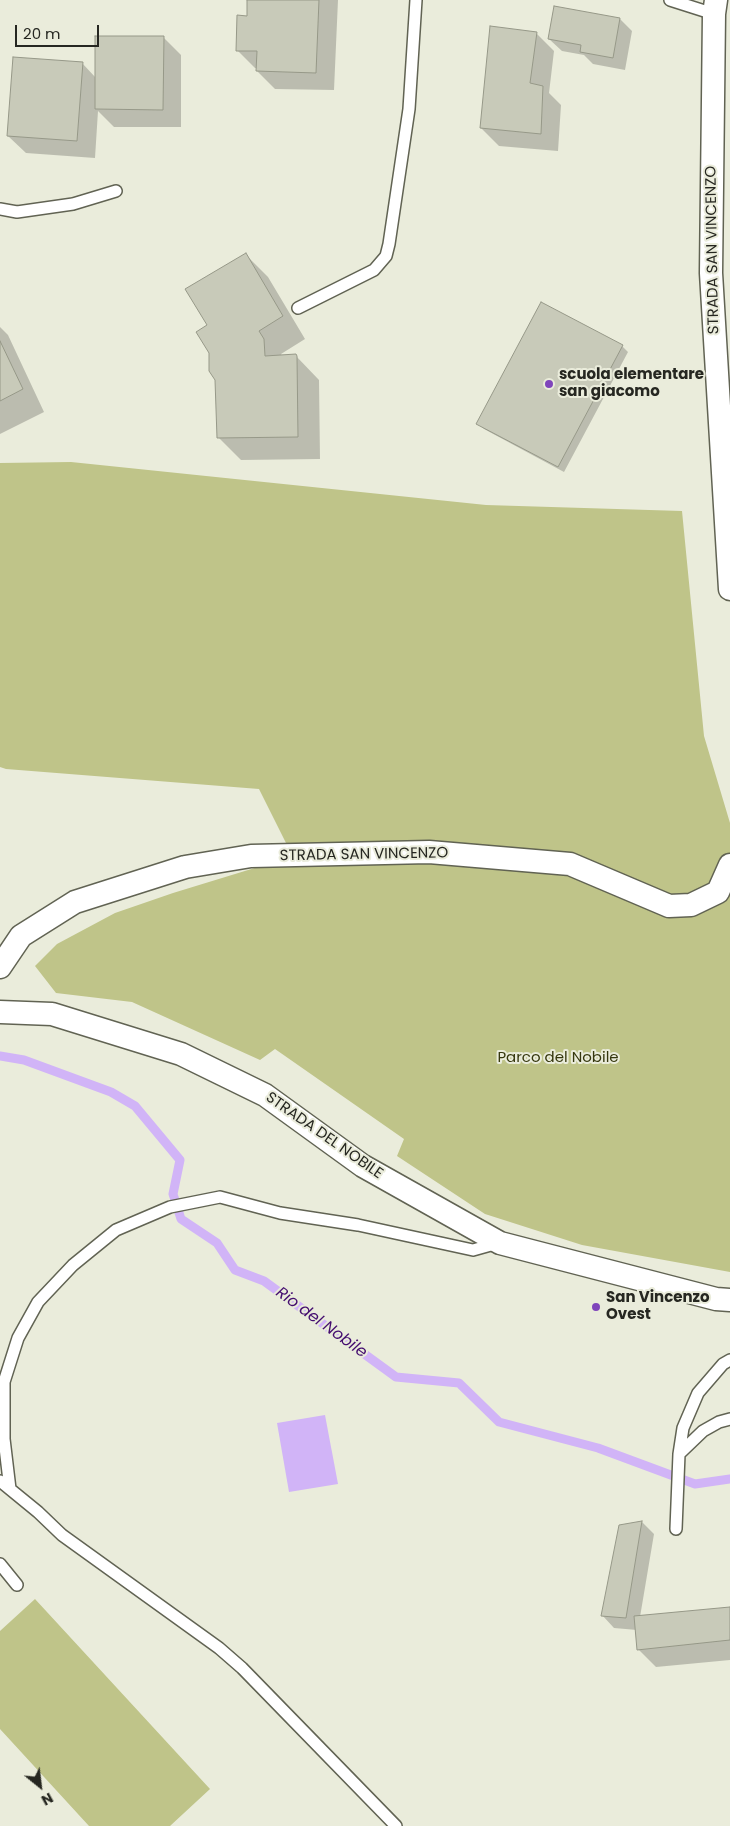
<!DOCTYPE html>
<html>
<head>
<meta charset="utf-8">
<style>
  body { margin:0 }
  #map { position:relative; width:730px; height:1826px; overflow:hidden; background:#eaecdb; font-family:Poppins,sans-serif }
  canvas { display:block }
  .north { position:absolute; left:15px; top:1761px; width:50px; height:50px; -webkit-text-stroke:4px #eaecdb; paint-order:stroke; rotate:151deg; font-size:14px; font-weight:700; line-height:20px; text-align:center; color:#262721 }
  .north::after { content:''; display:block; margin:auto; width:18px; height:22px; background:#262721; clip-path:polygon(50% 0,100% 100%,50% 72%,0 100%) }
  .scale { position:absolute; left:15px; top:25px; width:84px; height:22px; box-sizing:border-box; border:2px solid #262721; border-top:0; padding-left:6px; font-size:15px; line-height:18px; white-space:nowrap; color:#262721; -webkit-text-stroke:4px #eaecdb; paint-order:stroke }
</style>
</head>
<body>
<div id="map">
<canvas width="730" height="1826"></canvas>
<div class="north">N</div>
<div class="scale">20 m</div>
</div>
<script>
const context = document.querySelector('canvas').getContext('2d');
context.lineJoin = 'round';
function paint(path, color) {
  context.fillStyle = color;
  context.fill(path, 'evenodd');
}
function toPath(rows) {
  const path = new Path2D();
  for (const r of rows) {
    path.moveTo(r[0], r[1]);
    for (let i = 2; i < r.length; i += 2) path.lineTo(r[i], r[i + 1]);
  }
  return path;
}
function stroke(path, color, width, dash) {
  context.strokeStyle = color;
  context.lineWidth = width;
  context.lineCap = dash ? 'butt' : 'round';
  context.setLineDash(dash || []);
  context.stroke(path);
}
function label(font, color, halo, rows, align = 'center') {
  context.font = font + ' Poppins,sans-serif';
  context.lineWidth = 4;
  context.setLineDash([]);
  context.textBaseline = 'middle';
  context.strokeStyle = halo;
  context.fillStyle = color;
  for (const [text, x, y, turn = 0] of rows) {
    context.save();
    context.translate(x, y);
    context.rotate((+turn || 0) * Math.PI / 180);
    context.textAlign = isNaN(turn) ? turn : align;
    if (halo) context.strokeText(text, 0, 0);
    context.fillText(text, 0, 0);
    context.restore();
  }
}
paint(toPath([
  [71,462,486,505,682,511,704,736,730,823,730,1272,582,1245,485,1214,397,1156,404,1139,275,1049,260,1060,132,1002,56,993,35,966,57,944,115,913,173,893,271,863,296,863,259,789,6,769,0,767,0,463],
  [35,1599,210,1789,170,1826,89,1826,0,1729,0,1631]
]), '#bfc489');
paint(toPath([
  [325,1415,338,1484,289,1492,277,1423]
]), '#d1b4f7');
paint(toPath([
  [249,0,338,0,334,90,275,89,257,71,257,68,255,68,237,50,248,17],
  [620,19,632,31,625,70,593,64,584,55,562,51,549,39],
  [536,33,554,51,549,93,561,105,558,151,499,146,481,128],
  [163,37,181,55,181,127,114,127,98,111,95,158,26,153,8,136,82,63,96,78],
  [245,254,268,277,305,339,281,354,282,356,296,356,319,380,320,459,241,460,218,437,216,380,209,326],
  [0,327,8,335,44,412,0,434],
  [622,346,628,352,564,472,484,429,478,423],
  [642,1522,654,1534,640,1617,730,1608,730,1660,656,1667,638,1649,637,1630,614,1628,602,1615]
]), '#0003');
stroke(toPath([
  [0,1056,24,1060,111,1092,135,1106,180,1160,173,1194,181,1219,217,1243,235,1270,264,1281,396,1377,459,1383,499,1422,598,1448,695,1484,730,1479]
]), '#d1b4f7', 9);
const building = toPath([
  [247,0,319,0,316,73,256,71,257,51,236,51,237,15,247,16,247,0],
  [554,6,620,18,613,58,580,52,581,45,548,39,554,6],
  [490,26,537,32,530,83,543,86,541,134,480,128,490,26],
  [95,36,164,36,163,110,95,109,95,36],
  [13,57,83,62,77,141,7,136,13,57],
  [246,253,283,316,259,331,264,339,265,356,296,354,297,356,298,437,217,438,215,380,209,371,209,353,196,332,207,325,185,289,246,253],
  [541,302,623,345,558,467,476,424,541,302],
  [0,341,23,389,0,401,0,341],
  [642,1521,626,1618,601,1616,619,1525,642,1521],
  [730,1607,730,1640,637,1650,634,1616,730,1607]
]);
paint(building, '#c8cab9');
stroke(building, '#969888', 1);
const service = toPath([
  [670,0,714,14],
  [0,209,17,212,73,204,116,191],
  [298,308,374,270,386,256,389,244,409,109,416,0],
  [679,1454,703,1431,719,1422,730,1419],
  [0,1481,38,1512,62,1535,219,1648,242,1668,396,1826],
  [10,1489,4,1439,4,1382,18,1338,38,1302,73,1265,116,1230,170,1207,220,1197,280,1213,358,1225,473,1250,498,1243],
  [676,1529,679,1454,683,1428,698,1393,723,1364,730,1360],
  [0,1564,17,1585]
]);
const minor = toPath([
  [716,0,714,14,711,273,730,589],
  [0,967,21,936,75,902,185,867,251,856,429,852,570,864,669,906,691,905,718,892,730,865],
  [0,1012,52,1014,181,1054,265,1095,363,1166,500,1243,716,1299,730,1300]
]);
stroke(service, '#616353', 14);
stroke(minor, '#616353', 25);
stroke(service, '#fff', 11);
stroke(minor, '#fff', 22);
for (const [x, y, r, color] of [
  [549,384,5,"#7f45bb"],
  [596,1307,5,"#7f45bb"]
]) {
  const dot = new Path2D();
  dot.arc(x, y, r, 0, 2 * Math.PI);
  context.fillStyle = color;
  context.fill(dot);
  stroke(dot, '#eaecdb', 2);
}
label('15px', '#262721', '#eaecdb', [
  ["STRADA SAN VINCENZO",713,250,-91],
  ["STRADA SAN VINCENZO",364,855,-1],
  ["STRADA DEL NOBILE",324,1136,35]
]);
label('bold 15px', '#262721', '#eaecdb', [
  ["scuola elementare",559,375],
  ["san giacomo",559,392],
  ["San Vincenzo",606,1298],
  ["Ovest",606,1315]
], 'left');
label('15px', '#35370e', '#eaecdb', [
  ["Parco del Nobile",558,1058]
]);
label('italic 16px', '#440d6f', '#eaecdb', [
  ["Rio del Nobile",321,1323,36]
]);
</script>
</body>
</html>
